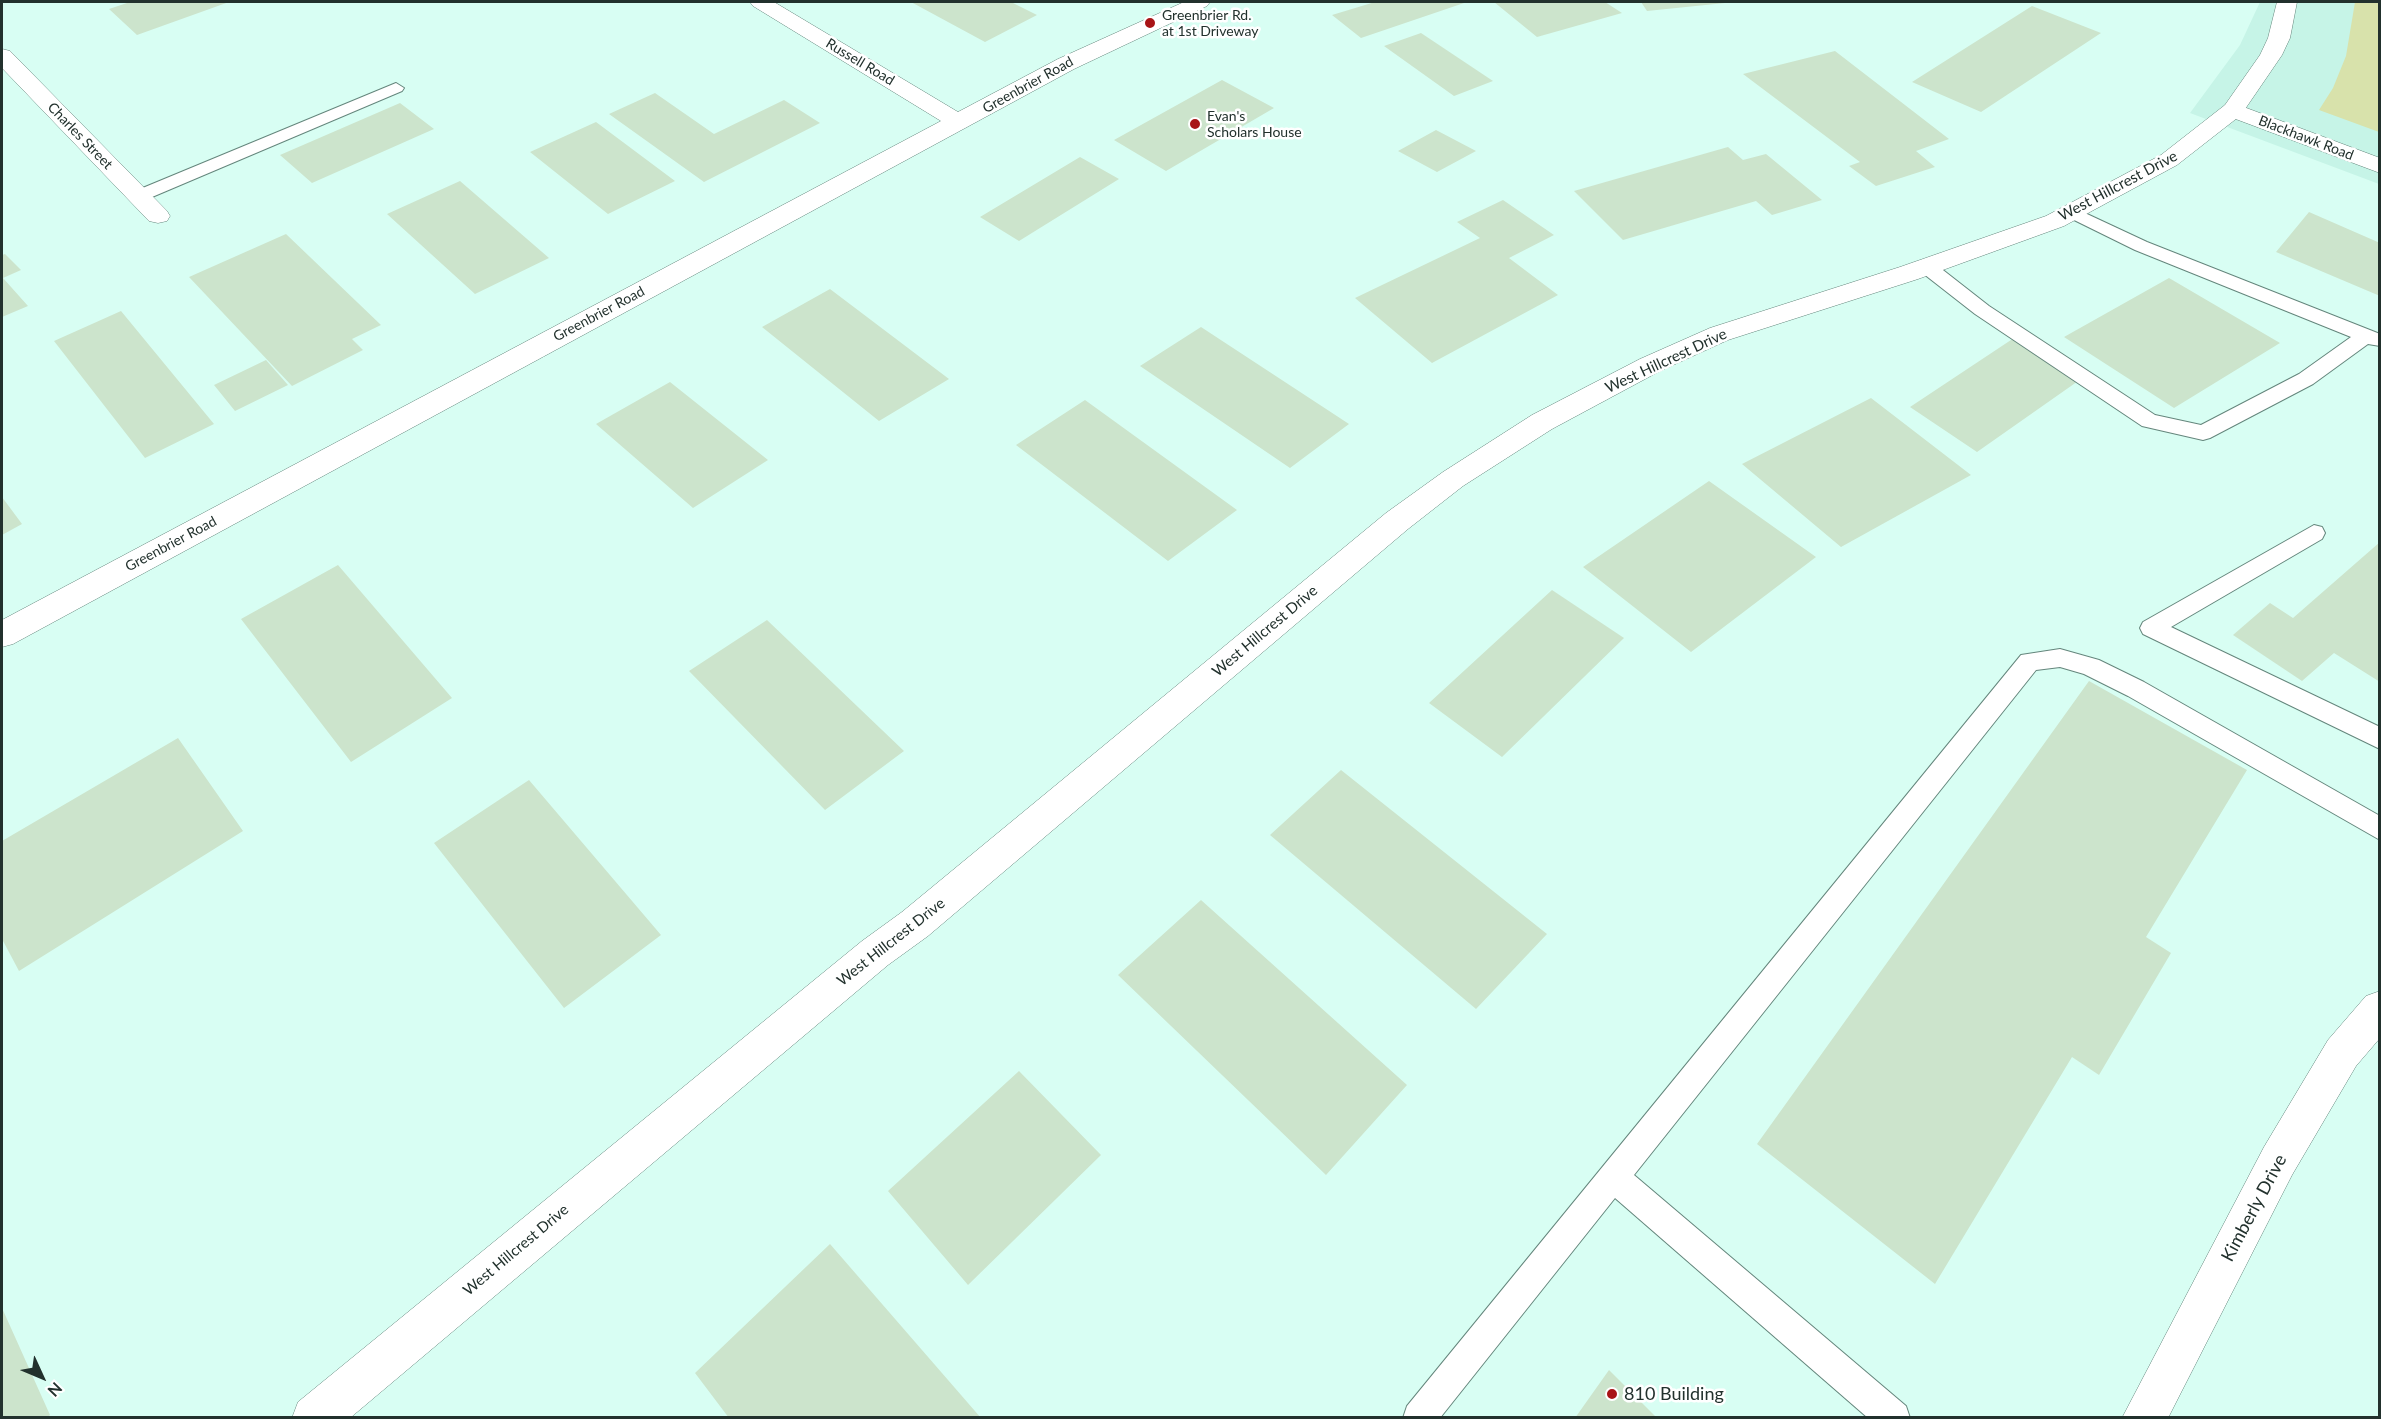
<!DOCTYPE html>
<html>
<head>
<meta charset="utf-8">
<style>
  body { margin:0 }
  #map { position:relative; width:2381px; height:1419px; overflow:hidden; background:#d8fef3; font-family:Lato,sans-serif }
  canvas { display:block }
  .frame { position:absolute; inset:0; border:3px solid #22312d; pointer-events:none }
  .north { position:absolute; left:12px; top:1347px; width:60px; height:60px; -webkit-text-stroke:4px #fff; paint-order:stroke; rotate:134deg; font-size:16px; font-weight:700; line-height:24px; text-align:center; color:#22312d }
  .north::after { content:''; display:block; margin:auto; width:21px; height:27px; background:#22312d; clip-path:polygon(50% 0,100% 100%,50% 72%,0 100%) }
</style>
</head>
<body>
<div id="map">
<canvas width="2381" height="1419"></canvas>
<div class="frame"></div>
<div class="north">N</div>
</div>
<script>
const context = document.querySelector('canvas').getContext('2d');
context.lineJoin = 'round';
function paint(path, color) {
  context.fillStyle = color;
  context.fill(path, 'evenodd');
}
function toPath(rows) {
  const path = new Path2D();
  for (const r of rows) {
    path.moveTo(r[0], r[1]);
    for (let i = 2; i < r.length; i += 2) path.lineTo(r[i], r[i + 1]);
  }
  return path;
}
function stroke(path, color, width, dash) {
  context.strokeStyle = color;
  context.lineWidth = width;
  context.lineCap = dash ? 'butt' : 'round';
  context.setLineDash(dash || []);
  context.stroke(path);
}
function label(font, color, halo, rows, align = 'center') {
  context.font = font + ' Lato,sans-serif';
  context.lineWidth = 5;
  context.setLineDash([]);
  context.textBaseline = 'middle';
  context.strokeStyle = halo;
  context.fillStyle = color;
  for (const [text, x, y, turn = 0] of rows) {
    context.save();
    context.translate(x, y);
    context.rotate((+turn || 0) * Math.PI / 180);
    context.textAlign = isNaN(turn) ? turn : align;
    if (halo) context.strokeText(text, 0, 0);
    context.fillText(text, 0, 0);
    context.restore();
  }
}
paint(toPath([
  [2260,2,2379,2,2379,184,2190,113,2240,45]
]), '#c6f4e7');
paint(toPath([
  [2355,2,2379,2,2379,132,2319,110,2333,88,2346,56]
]), '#d8e2ab');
paint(toPath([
  [130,2,229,2,137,35,109,9],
  [911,2,1011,2,1037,15,985,42],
  [1375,2,1467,2,1361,38,1332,15],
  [1494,2,1605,2,1622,13,1537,37],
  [1641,2,1725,2,1725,3,1647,11],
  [2032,6,2101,33,1981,112,1912,82],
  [1421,33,1493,81,1454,96,1384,46],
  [1835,51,1949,139,1916,151,1935,167,1876,186,1849,166,1860,162,1743,74],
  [1222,80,1274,108,1166,171,1114,140],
  [655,93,714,134,784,100,820,123,704,182,609,114],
  [400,103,434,129,312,183,280,155],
  [596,122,675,181,608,214,530,152],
  [1436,130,1476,151,1437,172,1398,151],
  [1728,147,1743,160,1766,154,1822,200,1772,215,1756,201,1623,240,1574,191],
  [1080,157,1119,179,1019,241,980,217],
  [460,181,549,258,475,294,387,214],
  [1503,200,1554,235,1509,258,1558,295,1432,363,1355,298,1480,238,1457,222],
  [2309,212,2380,243,2380,296,2276,252],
  [286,234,381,325,352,339,363,350,292,386,189,277],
  [5,254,21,270,3,278,28,306,2,317,2,255],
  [2169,278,2280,343,2174,408,2064,337],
  [830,289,949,379,879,421,762,327],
  [121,311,214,424,145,458,54,341],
  [1201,327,1349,424,1290,468,1140,366],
  [2014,338,2081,379,1977,452,1910,407],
  [266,360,288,385,235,411,214,385],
  [670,382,768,460,693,508,596,424],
  [1871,398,1971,475,1841,547,1742,464],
  [1085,400,1237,510,1168,561,1016,445],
  [1709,481,1816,557,1691,652,1583,567],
  [2,497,22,524,2,535],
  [2380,542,2380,682,2334,653,2302,681,2233,635,2270,603,2293,618],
  [338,565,452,698,351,762,241,619],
  [1552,590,1624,638,1502,757,1429,703],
  [767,620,904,751,825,810,689,671],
  [2089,681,2247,770,2146,937,2171,953,2099,1075,2072,1057,1935,1284,1757,1144],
  [178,738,243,831,19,971,2,939,2,841],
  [1341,770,1547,934,1476,1009,1270,835],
  [529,780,661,935,564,1008,434,843],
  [1201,900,1407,1085,1326,1175,1118,975],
  [1019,1071,1101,1155,968,1285,888,1191],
  [830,1244,981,1418,729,1418,695,1373],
  [2,1308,50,1415,47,1418,2,1418],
  [1609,1370,1657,1418,1575,1418]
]), '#cce4cc');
const service = toPath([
  [396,83,404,88,402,91,145,200,139,201,130,196,133,192,396,83],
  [2072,207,2147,242,2380,334,2380,346,2368,344,2313,384,2210,438,2203,440,2142,426,1975,314,1920,271,1918,267,1920,263,1934,263,1989,306,2155,415,2201,425,2299,374,2351,337,2135,250,2066,216,2063,212,2066,208,2072,207],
  [2314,525,2322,527,2325,533,2322,539,2171,627,2380,727,2380,749,2143,634,2140,628,2143,622,2314,525],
  [2060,649,2099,660,2144,682,2380,816,2380,840,2128,696,2084,674,2060,667,2036,670,1634,1175,1906,1406,1910,1418,1868,1418,1615,1198,1440,1418,1403,1418,1407,1406,2021,655,2060,649]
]);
const minor = toPath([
  [750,2,774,2,958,112,1058,59,1184,2,1210,2,1207,6,1074,69,13,644,2,647,2,620,941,121,753,6,750,2],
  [2,49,10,51,167,211,170,216,167,221,158,223,149,221,2,68,2,49],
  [2233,103,2380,158,2380,173,2225,115,2222,110,2225,105,2233,103],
  [2380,991,2380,1038,2356,1066,2292,1175,2168,1418,2122,1418,2264,1147,2328,1040,2366,996,2380,991]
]);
const tertiary = toPath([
  [2277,2,2297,2,2290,38,2282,55,2241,115,2177,165,2064,226,1918,279,1728,340,1660,371,1552,429,1463,486,1408,529,928,936,888,965,350,1418,292,1418,298,1402,862,941,902,912,1386,513,1443,472,1532,415,1640,359,1710,328,1900,267,2046,216,2161,155,2225,105,2260,55,2268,38,2277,2]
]);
stroke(service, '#64867c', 2);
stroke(minor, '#64867c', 1);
stroke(tertiary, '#64867c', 1);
paint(service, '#fff');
paint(minor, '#fff');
paint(tertiary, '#fff');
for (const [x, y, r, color] of [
  [1150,23,6,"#a81416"],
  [1195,124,6,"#a81416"],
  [1612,1394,6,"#a81416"]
]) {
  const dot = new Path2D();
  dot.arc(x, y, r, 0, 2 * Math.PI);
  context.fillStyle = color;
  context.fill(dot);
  stroke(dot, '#fff', 2);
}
label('14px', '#22312d', '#fff', [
  ["Greenbrier Rd.",1162,15],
  ["at 1st Driveway",1162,31],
  ["Evan's",1207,116],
  ["Scholars House",1207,132]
], 'left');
label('14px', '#22312d', '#fff', [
  ["Russell Road",860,62,31],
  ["Greenbrier Road",1028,85,-29],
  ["Charles Street",80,136,46],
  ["Blackhawk Road",2306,138,21],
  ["Greenbrier Road",599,314,-28],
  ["Greenbrier Road",171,544,-28]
]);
label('15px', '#22312d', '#fff', [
  ["West Hillcrest Drive",2118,186,-28],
  ["West Hillcrest Drive",1666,361,-25],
  ["West Hillcrest Drive",1265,631,-40],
  ["West Hillcrest Drive",891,942,-38],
  ["West Hillcrest Drive",516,1250,-40]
]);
label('18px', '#22312d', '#fff', [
  ["Kimberly Drive",2254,1208,-62]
]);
label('18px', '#22312d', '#fff', [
  ["810 Building",1624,1394]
], 'left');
</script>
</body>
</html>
